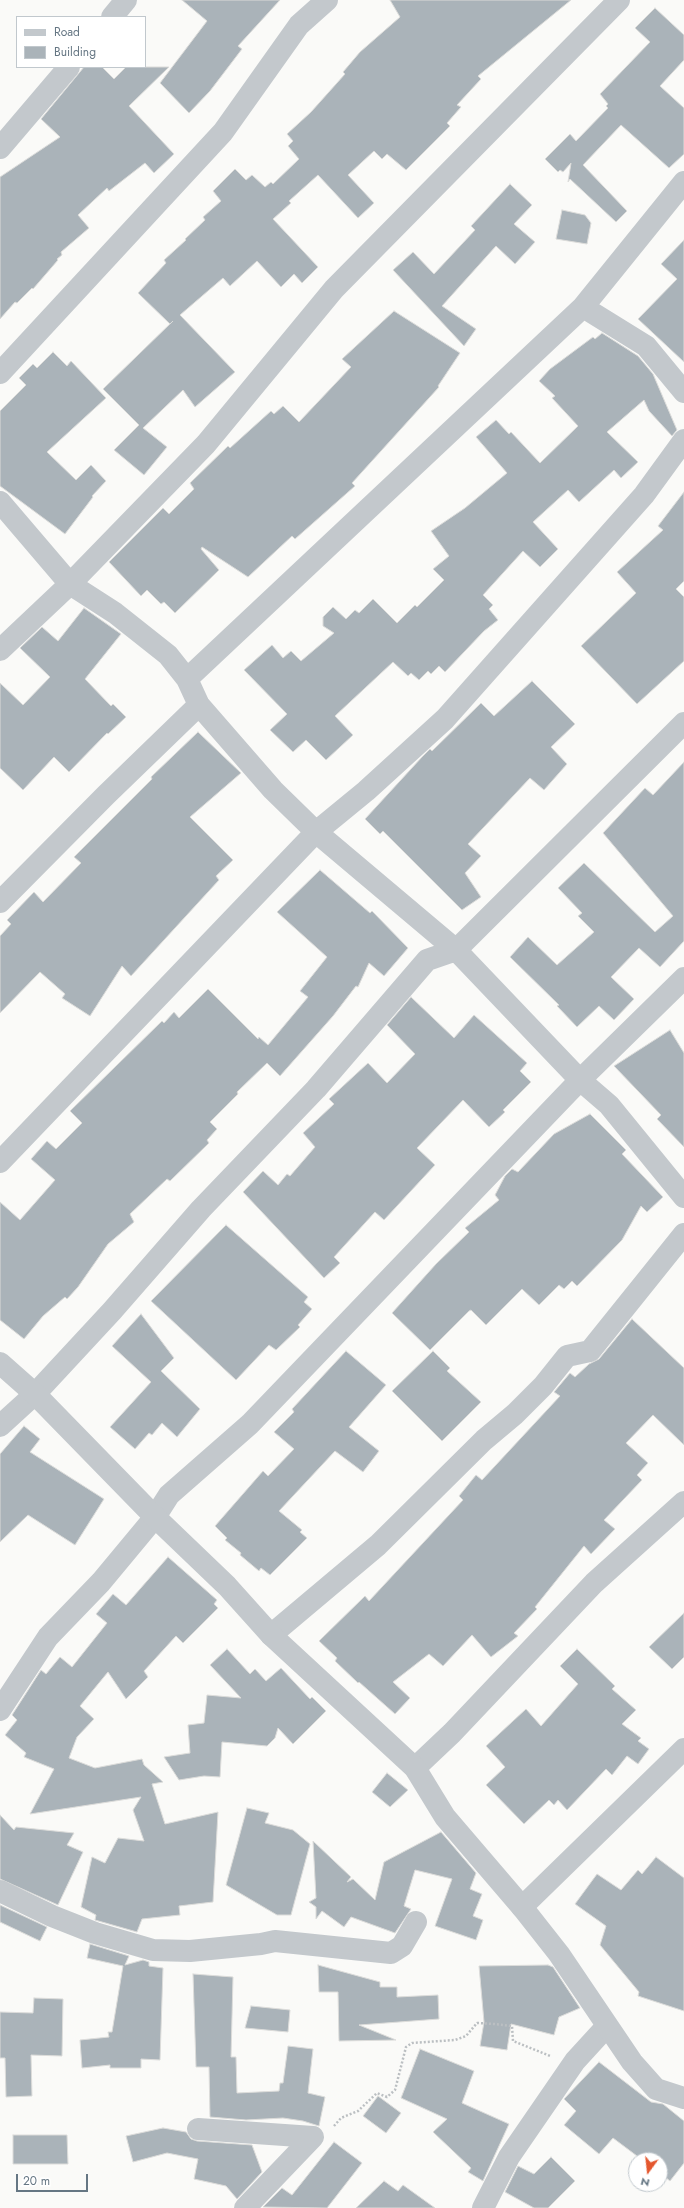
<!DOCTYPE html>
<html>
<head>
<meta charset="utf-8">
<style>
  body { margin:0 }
  #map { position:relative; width:684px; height:2208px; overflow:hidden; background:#fafaf8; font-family:Jost,sans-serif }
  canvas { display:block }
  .legend { position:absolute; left:16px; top:16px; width:130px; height:52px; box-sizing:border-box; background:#fff; border:1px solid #c1c8cd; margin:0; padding:5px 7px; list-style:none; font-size:12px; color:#657683 }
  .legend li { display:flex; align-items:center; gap:8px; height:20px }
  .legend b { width:20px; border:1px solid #c1c8cd }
  .north { position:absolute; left:628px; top:2152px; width:40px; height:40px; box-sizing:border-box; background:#fff; border:1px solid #c1c8cd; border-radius:50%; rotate:195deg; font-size:11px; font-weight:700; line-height:16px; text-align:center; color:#657683 }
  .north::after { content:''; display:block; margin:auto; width:14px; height:18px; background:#e4572e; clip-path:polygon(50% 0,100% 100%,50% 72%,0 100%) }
  .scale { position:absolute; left:16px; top:2174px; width:72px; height:18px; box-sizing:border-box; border:2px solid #657683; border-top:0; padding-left:5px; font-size:12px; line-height:14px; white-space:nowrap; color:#657683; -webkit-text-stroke:3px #fff; paint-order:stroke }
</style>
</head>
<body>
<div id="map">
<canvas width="684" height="2208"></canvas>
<ul class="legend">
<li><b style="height:5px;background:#c3c8cc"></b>Road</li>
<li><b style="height:11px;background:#aab3b9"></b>Building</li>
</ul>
<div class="north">N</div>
<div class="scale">20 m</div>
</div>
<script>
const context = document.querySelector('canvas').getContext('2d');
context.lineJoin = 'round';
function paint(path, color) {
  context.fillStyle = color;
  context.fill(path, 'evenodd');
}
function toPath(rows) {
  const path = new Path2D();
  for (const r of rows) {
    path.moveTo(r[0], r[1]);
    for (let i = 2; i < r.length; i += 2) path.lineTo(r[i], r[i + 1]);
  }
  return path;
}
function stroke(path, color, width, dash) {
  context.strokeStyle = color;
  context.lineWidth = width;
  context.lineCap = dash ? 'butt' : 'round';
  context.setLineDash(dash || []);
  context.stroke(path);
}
const building = toPath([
  [182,0,280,0,238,46,242,49,210,91,189,113,160,83,207,21,182,0],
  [390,0,571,0,478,76,481,79,457,105,461,107,447,123,450,126,406,170,387,154,382,159,374,151,348,175,374,203,358,218,318,175,289,201,291,203,273,219,318,267,302,283,294,274,281,287,257,261,230,286,223,278,180,315,235,372,195,407,183,390,143,428,167,447,144,475,114,450,139,425,103,389,173,321,170,324,138,293,166,263,164,260,186,240,185,239,205,220,203,217,221,201,213,191,235,169,246,180,252,175,265,187,271,182,273,184,299,159,288,146,293,141,287,134,311,112,345,74,343,72,360,52,400,17,390,0],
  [655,8,684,35,684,60,660,86,684,108,684,154,669,168,621,125,583,165,627,211,616,222,570,179,568,182,571,163,563,172,560,170,558,172,545,159,570,134,576,141,608,108,606,106,608,104,600,94,650,42,635,28,655,8],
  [84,67,102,67,114,79,126,67,169,67,129,106,174,154,154,173,145,163,109,191,107,188,78,215,89,228,61,252,62,255,57,259,58,260,33,289,32,288,17,303,15,302,0,319,0,177,60,137,41,119,84,67],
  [510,184,532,205,514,224,535,242,515,264,496,246,442,306,476,329,464,346,393,270,413,252,434,274,475,230,471,226,510,184],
  [562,210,585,215,591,223,587,244,556,239,562,210],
  [684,240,684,362,638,319,677,279,661,264,684,240],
  [394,311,460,353,438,386,439,387,352,483,355,486,295,539,292,536,248,577,202,547,201,549,219,570,175,613,164,602,161,604,147,590,141,596,109,562,163,508,169,514,194,489,190,483,228,446,230,448,271,411,274,414,283,406,299,422,351,367,342,359,394,311],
  [602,333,638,356,653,374,677,430,672,436,649,411,644,400,607,432,638,462,621,478,614,470,579,502,568,490,533,522,558,549,540,567,523,551,483,595,493,605,489,609,498,620,484,631,445,672,439,666,431,674,428,671,419,680,411,673,408,676,393,662,335,716,353,735,326,760,306,740,293,752,270,730,287,714,244,670,272,645,283,658,291,651,301,661,334,633,323,626,323,617,333,607,346,619,355,610,359,613,373,599,397,623,415,605,417,607,444,580,433,569,449,556,431,531,465,508,507,473,476,437,496,420,509,434,511,432,540,463,578,426,552,398,555,396,539,381,550,369,593,337,595,339,602,333],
  [53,352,67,366,71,361,106,398,47,452,76,480,91,465,106,481,92,496,93,497,65,534,0,486,0,411,26,385,19,378,33,364,37,368,53,352],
  [684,492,684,581,676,589,684,597,684,661,637,704,581,646,636,593,617,572,663,530,658,526,684,492],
  [84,608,121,634,85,679,111,706,113,704,126,717,108,734,107,733,69,772,54,757,23,790,0,768,0,683,23,705,50,677,20,648,42,627,58,641,84,608],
  [532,681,575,724,551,747,567,764,544,790,530,778,468,844,481,856,465,873,481,897,462,910,383,831,380,834,365,819,422,757,430,749,432,751,481,703,494,716,532,681],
  [198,732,241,773,190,817,233,860,216,876,219,880,131,976,122,966,90,1016,62,998,65,994,40,972,0,1013,0,936,11,924,7,920,34,892,43,902,81,863,74,857,152,779,151,777,198,732],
  [684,762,684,941,660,967,639,948,611,977,634,999,614,1020,599,1006,577,1027,557,1006,559,1005,510,957,528,937,557,965,594,932,578,916,582,913,558,888,584,863,655,932,673,916,603,833,645,788,653,795,684,762],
  [320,870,370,913,372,911,408,948,384,976,369,963,358,987,356,986,333,1016,280,1076,267,1063,237,1092,238,1094,210,1122,217,1129,207,1140,209,1143,170,1181,167,1179,130,1214,134,1222,108,1244,78,1287,67,1299,65,1297,43,1316,24,1339,0,1320,0,1202,20,1220,55,1180,31,1159,47,1141,56,1149,82,1123,70,1111,162,1021,164,1023,174,1012,179,1018,208,989,258,1039,259,1037,268,1045,308,997,300,991,327,957,277,912,320,870],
  [411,997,454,1038,474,1015,527,1063,520,1071,531,1082,503,1110,505,1112,489,1127,463,1100,417,1148,435,1165,384,1220,375,1212,334,1257,340,1263,324,1278,243,1192,263,1171,278,1185,287,1174,290,1176,315,1147,303,1133,334,1104,329,1099,368,1063,387,1083,415,1054,387,1025,411,997],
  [670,1030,684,1053,684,1147,657,1119,661,1115,614,1066,670,1030],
  [590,1114,626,1150,622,1154,663,1197,647,1212,641,1206,622,1240,577,1286,572,1281,564,1289,559,1285,539,1305,522,1289,486,1325,471,1310,469,1311,430,1350,392,1313,436,1264,469,1232,465,1228,499,1200,495,1195,505,1176,512,1169,518,1172,554,1134,590,1114],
  [226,1225,308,1297,304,1302,312,1309,298,1325,300,1327,276,1350,269,1345,236,1380,151,1301,226,1225],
  [141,1314,174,1358,161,1371,200,1409,177,1437,162,1423,152,1435,149,1433,135,1449,110,1427,151,1382,112,1346,141,1314],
  [632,1319,684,1368,684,1445,653,1415,626,1443,648,1463,637,1475,642,1480,604,1520,615,1529,591,1554,584,1546,535,1607,537,1609,514,1633,518,1636,491,1657,472,1635,443,1666,429,1654,393,1682,410,1698,395,1714,359,1682,358,1683,335,1661,337,1658,319,1641,365,1596,369,1601,463,1500,459,1496,476,1475,482,1480,560,1396,554,1392,570,1373,575,1377,589,1364,599,1359,632,1319],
  [346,1351,386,1385,349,1427,379,1451,363,1472,335,1451,279,1511,302,1530,300,1532,307,1538,270,1575,261,1568,259,1571,240,1555,241,1553,225,1540,227,1538,215,1526,263,1471,268,1476,294,1449,274,1432,294,1412,292,1409,346,1351],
  [433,1351,450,1368,447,1371,481,1402,442,1441,392,1391,433,1351],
  [24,1426,40,1439,30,1452,104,1499,75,1545,28,1515,0,1542,0,1454,24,1426],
  [168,1557,217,1600,214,1604,218,1608,183,1643,176,1636,144,1671,148,1677,126,1699,108,1672,80,1706,94,1719,77,1737,69,1758,95,1768,142,1759,144,1765,163,1782,152,1784,165,1824,218,1812,213,1902,179,1906,180,1915,142,1919,137,1932,95,1920,96,1915,81,1907,92,1857,105,1863,118,1838,144,1841,133,1810,141,1797,30,1814,54,1769,24,1757,26,1753,5,1735,17,1720,12,1715,41,1670,46,1674,60,1657,72,1667,107,1623,96,1614,113,1594,126,1605,168,1557],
  [684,1613,684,1657,672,1669,649,1647,684,1613],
  [227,1649,250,1674,255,1669,266,1681,281,1668,310,1699,312,1697,326,1711,293,1744,278,1728,275,1738,267,1746,222,1742,220,1777,204,1776,179,1780,164,1757,190,1753,188,1725,204,1723,207,1695,241,1698,210,1665,227,1649],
  [577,1649,615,1686,612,1689,636,1710,622,1724,641,1738,638,1741,649,1749,638,1764,627,1756,612,1775,606,1769,567,1810,558,1800,554,1805,549,1800,524,1824,486,1785,505,1767,486,1746,526,1709,541,1726,578,1684,560,1666,577,1649],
  [387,1773,408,1790,390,1807,372,1792,387,1773],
  [247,1808,269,1813,265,1823,293,1830,310,1844,291,1915,277,1915,226,1885,247,1808],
  [0,1815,14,1830,16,1827,74,1833,67,1845,83,1852,58,1905,0,1879,0,1815],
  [441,1832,476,1873,470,1889,482,1894,473,1916,483,1920,476,1940,435,1926,452,1879,415,1870,404,1906,411,1909,395,1933,351,1917,344,1927,322,1911,316,1919,316,1907,309,1902,316,1898,313,1841,351,1877,347,1882,353,1879,375,1900,384,1862,441,1832],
  [656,1857,684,1878,684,2011,638,1996,639,1992,600,1945,606,1926,575,1904,597,1874,621,1890,638,1870,642,1874,656,1857],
  [0,1905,47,1927,40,1941,0,1922,0,1905],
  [90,1944,129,1956,125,1965,143,1960,149,1962,149,1966,163,1968,160,2060,141,2059,141,2068,110,2068,110,2065,82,2068,80,2040,109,2037,108,2032,112,2032,123,1966,87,1958,90,1944],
  [318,1965,380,1982,380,1987,397,1987,397,1997,438,1995,439,2019,359,2025,396,2040,339,2041,338,1992,319,1992,318,1965],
  [548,1965,553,1967,580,2008,559,2017,554,2035,511,2024,507,2050,480,2046,484,2022,479,1966,548,1965],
  [193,1974,233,1977,231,2057,236,2057,237,2093,279,2091,280,2083,283,2083,288,2046,313,2049,308,2093,325,2097,319,2126,303,2121,283,2118,246,2120,210,2117,209,2067,196,2067,193,1974],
  [34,1998,63,1999,62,2056,31,2055,32,2096,6,2097,5,2058,0,2058,0,2012,33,2013,34,1998],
  [251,2006,290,2010,288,2032,245,2028,251,2006],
  [420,2049,474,2071,462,2103,509,2124,483,2181,468,2172,471,2168,433,2132,447,2119,401,2098,420,2049],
  [599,2062,651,2102,663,2104,684,2121,684,2163,670,2181,660,2173,660,2160,641,2159,613,2138,599,2154,564,2125,576,2111,564,2099,599,2062],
  [378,2096,401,2113,386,2133,363,2116,378,2096],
  [163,2128,186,2132,191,2139,197,2141,252,2145,262,2172,237,2199,226,2186,194,2179,198,2159,167,2153,133,2162,126,2136,163,2128],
  [13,2135,67,2135,68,2164,13,2164,13,2135],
  [334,2142,362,2163,327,2208,263,2207,282,2188,292,2195,334,2142],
  [551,2157,575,2181,548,2208,534,2208,505,2192,518,2166,534,2174,551,2157],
  [384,2181,398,2191,403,2185,435,2208,356,2208,384,2181]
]);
paint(building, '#aab3b9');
stroke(building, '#dcdcda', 1);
stroke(toPath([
  [334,2126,341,2118,358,2111,377,2093,387,2097,395,2090,406,2047,412,2043,455,2040,466,2036,477,2023,494,2024,512,2026,513,2041,550,2056]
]), '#bbbfc2', 2.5, [2, 2]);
stroke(toPath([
  [112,17,126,0],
  [0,148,69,67],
  [583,307,646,346,684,392],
  [0,373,223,132,299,25,327,0],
  [0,502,70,584,115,613,168,655,187,679,199,705,273,790,316,832,456,950,580,1080,609,1105,684,1197],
  [0,650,70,584,206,444,334,289,619,0],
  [187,679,583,307,684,182],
  [0,902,106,795,199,705],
  [0,1162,316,832,366,791,445,719,644,495,684,440],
  [0,1426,35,1394,112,1311,201,1209,316,1089,427,960,456,950,684,723],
  [271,1635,378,1545,484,1440,515,1414,543,1386,567,1356,590,1351,684,1234],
  [0,1710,48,1637,101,1582,155,1517,169,1495,250,1424,580,1080,684,978],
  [415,1768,452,1733,594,1583,684,1502],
  [0,1891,52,1916,95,1933,153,1950,190,1951,261,1944,275,1941,391,1953,402,1946,416,1922],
  [522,1907,684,1749],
  [198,2129,313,2137,245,2208],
  [483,2208,509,2157,575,2061,607,2026]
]), '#c3c8cc', 22);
stroke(toPath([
  [0,1363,35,1394,155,1517,227,1586,271,1635,415,1768,445,1817,522,1907,559,1954,632,2062,656,2089,684,2098]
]), '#c3c8cc', 22);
</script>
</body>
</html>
